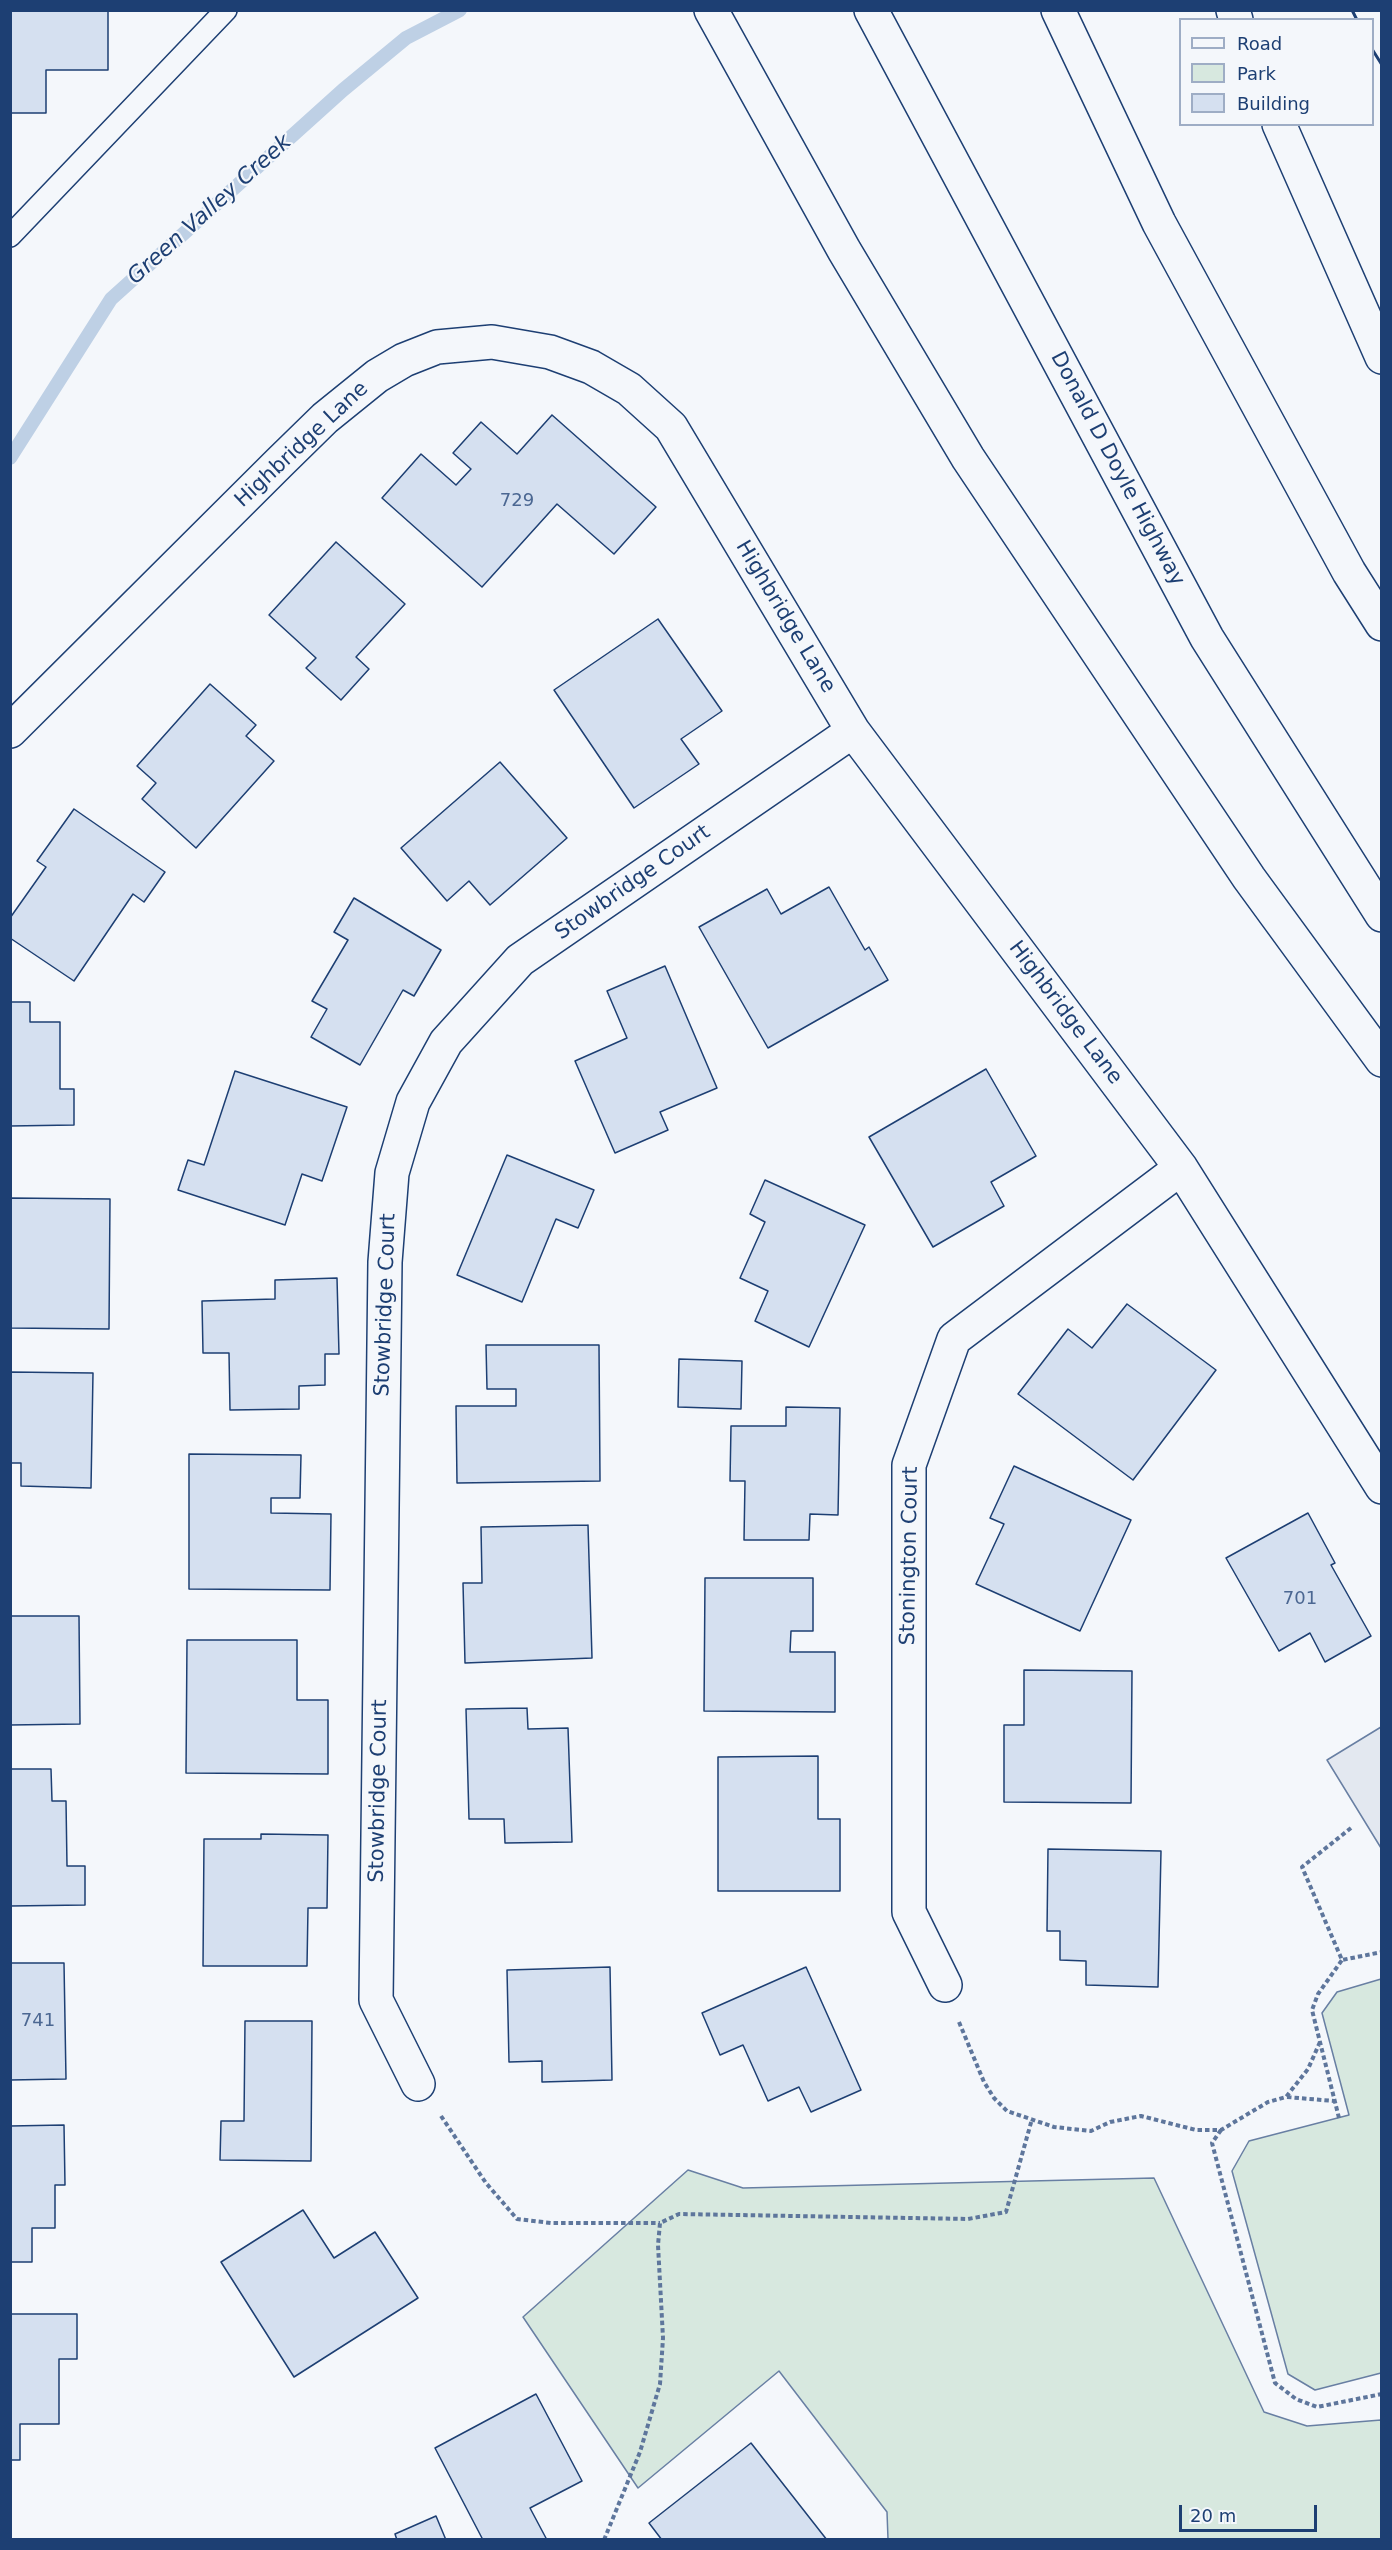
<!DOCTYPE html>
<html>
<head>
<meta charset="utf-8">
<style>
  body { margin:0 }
  #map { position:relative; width:1392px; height:2550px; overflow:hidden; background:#f4f7fb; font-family:"DejaVu Sans",sans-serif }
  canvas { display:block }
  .frame { position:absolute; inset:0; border:12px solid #1d3f73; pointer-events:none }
  .legend { position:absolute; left:1179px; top:18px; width:195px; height:108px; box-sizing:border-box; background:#f4f7fb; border:2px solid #9eadc5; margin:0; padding:8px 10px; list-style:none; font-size:18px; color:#1d3f73 }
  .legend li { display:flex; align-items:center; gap:12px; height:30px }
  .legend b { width:30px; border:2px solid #9eadc5 }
  .scale { position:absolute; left:1179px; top:2505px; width:138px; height:27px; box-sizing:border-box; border:3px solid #1d3f73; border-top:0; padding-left:8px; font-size:18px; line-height:21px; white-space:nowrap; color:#1d3f73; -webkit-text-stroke:4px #f4f7fb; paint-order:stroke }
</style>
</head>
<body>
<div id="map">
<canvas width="1392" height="2550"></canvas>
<div class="frame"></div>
<ul class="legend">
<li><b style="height:8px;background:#f4f7fb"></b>Road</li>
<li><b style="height:16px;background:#d7e8df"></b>Park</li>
<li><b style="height:16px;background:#d5e0f0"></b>Building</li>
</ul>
<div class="scale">20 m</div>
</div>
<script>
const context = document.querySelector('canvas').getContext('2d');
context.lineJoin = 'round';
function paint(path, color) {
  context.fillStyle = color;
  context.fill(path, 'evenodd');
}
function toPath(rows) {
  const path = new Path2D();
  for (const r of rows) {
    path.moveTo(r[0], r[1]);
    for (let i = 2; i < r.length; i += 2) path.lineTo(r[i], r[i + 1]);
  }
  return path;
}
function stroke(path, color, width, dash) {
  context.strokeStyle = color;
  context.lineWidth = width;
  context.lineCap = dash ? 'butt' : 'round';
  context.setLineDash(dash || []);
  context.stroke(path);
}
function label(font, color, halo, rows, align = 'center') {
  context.font = font + ' "DejaVu Sans",sans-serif';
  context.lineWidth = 4.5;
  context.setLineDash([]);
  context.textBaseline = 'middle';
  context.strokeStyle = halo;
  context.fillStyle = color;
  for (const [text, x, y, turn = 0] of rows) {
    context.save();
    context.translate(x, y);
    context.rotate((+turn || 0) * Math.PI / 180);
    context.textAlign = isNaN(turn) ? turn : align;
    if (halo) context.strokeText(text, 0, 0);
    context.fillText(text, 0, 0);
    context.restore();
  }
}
const green = toPath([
  [1381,1979,1381,2373,1315,2390,1288,2374,1232,2171,1249,2141,1349,2115,1322,2013,1337,1992,1381,1979],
  [688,2170,743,2188,1154,2178,1264,2412,1307,2426,1381,2420,1381,2539,888,2539,887,2512,779,2371,638,2488,523,2317,688,2170]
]);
paint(green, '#d7e8df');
stroke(green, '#687fa3', 1.5);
const parking = toPath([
  [1381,1727,1381,1848,1327,1760,1381,1727]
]);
paint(parking, '#e3e8f0');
stroke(parking, '#687fa3', 1.5);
stroke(toPath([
  [10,458,111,299,343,90,406,38,460,10]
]), '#bed0e5', 14);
const building = toPath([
  [10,10,108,10,108,70,46,70,46,113,10,113,10,10],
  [552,415,656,507,614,554,557,504,482,587,382,498,421,454,456,485,471,469,453,453,481,422,517,454,552,415],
  [336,542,405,604,356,657,369,669,341,700,306,668,316,658,269,615,336,542],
  [658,619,722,711,681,739,699,764,634,808,554,690,658,619],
  [210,684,256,725,246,736,274,761,196,848,142,799,156,783,137,766,210,684],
  [500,762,567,838,490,905,469,881,447,901,401,848,500,762],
  [74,809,165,872,144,902,133,894,74,981,10,938,10,918,46,867,37,861,74,809],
  [829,887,865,950,869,947,888,980,768,1048,699,927,767,889,781,914,829,887],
  [354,898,441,950,414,996,403,990,360,1065,311,1037,327,1009,312,1001,348,940,334,932,354,898],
  [665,966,717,1088,660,1112,668,1130,615,1153,575,1061,627,1038,607,991,665,966],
  [10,1002,30,1002,30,1022,60,1022,60,1089,74,1089,74,1125,10,1126,10,1002],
  [986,1069,1036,1156,991,1182,1004,1206,933,1247,869,1137,986,1069],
  [235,1071,347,1107,322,1181,302,1174,285,1225,178,1190,188,1160,204,1165,235,1071],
  [507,1155,594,1190,578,1228,556,1219,522,1302,457,1275,507,1155],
  [765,1180,865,1225,809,1347,755,1321,768,1291,740,1278,765,1222,750,1214,765,1180],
  [10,1198,110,1199,109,1329,10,1328,10,1198],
  [337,1278,339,1354,325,1354,325,1385,299,1386,299,1409,230,1410,229,1353,203,1353,202,1301,275,1299,275,1280,337,1278],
  [1127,1304,1216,1370,1133,1480,1018,1394,1068,1329,1092,1348,1127,1304],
  [486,1345,599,1345,600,1481,457,1483,456,1406,516,1406,516,1389,487,1389,486,1345],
  [679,1359,742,1361,741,1409,678,1407,679,1359],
  [10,1372,93,1373,91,1488,21,1486,21,1463,10,1463,10,1372],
  [786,1407,840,1408,838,1515,810,1514,809,1540,744,1540,745,1481,730,1481,731,1426,786,1426,786,1407],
  [189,1454,301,1455,300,1498,271,1498,271,1513,331,1514,330,1590,189,1589,189,1454],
  [1014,1466,1131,1520,1080,1631,976,1584,1004,1524,990,1518,1014,1466],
  [1308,1513,1335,1563,1331,1565,1371,1636,1325,1662,1310,1633,1279,1651,1226,1558,1308,1513],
  [588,1525,592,1658,465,1663,463,1583,482,1583,481,1527,588,1525],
  [705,1578,813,1578,813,1631,791,1631,790,1652,835,1652,835,1712,704,1711,705,1578],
  [10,1616,79,1616,80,1724,10,1725,10,1616],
  [187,1640,297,1640,297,1700,328,1700,328,1774,186,1773,187,1640],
  [1024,1670,1132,1671,1131,1803,1004,1802,1004,1725,1024,1725,1024,1670],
  [527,1708,528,1729,568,1728,572,1842,505,1843,504,1819,469,1819,466,1709,527,1708],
  [818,1756,818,1819,840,1819,840,1891,718,1891,718,1757,818,1756],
  [10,1769,51,1769,52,1801,66,1801,67,1866,85,1866,85,1905,10,1906,10,1769],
  [261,1834,328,1835,327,1908,308,1908,307,1966,203,1966,204,1839,261,1839,261,1834],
  [1048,1849,1161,1851,1158,1987,1086,1985,1086,1961,1060,1960,1060,1931,1047,1931,1048,1849],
  [10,1963,64,1963,66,2079,10,2080,10,1963],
  [610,1967,612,2080,542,2082,542,2061,509,2062,507,1970,610,1967],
  [806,1967,861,2090,811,2112,799,2087,768,2101,743,2045,720,2055,702,2013,806,1967],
  [245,2021,312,2021,311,2161,220,2160,221,2121,244,2121,245,2021],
  [64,2125,65,2185,55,2185,55,2228,32,2228,32,2262,10,2262,10,2126,64,2125],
  [303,2210,334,2258,375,2232,418,2298,294,2377,221,2262,303,2210],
  [10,2314,77,2314,77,2359,59,2359,59,2424,20,2424,20,2460,10,2460,10,2314],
  [536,2394,582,2481,530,2508,547,2540,483,2540,435,2448,536,2394],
  [751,2443,827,2540,662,2540,649,2523,751,2443],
  [436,2516,446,2540,397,2540,395,2534,436,2516]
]);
paint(building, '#d5e0f0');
stroke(building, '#1d3f73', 1.5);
const service = toPath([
  [10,236,226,10]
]);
const minor = toPath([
  [10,731,279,463,325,418,377,376,404,360,437,347,492,342,550,352,591,367,629,389,671,427,853,731,1181,1168,1382,1487],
  [945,1985,909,1912,909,1465,954,1339,1181,1168],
  [418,2084,376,2000,385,1262,392,1173,413,1102,446,1042,520,960,853,731]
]);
const motorway = toPath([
  [711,10,844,250,968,458,1249,878,1382,1060],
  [871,10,1207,638,1382,915],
  [1058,10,1159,223,1349,572,1382,624],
  [1233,10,1236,20],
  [1279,124,1382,357]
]);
stroke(service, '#1d3f73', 24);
stroke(minor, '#1d3f73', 36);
stroke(motorway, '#1d3f73', 36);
stroke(toPath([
  [1351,1828,1302,1867,1342,1960,1382,1952],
  [959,2022,984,2082,994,2098,1007,2111,1054,2127,1091,2131,1110,2122,1141,2116,1196,2130,1221,2130,1268,2102,1286,2097,1308,2069,1320,2042],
  [1287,2097,1334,2101],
  [441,2116,486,2183,517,2219,551,2223,660,2223],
  [1339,2118,1312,2010,1318,1994,1342,1960],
  [1221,2130,1212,2143,1275,2383,1296,2399,1317,2407,1382,2394],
  [604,2540,640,2452,660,2384,663,2338,658,2245,660,2223,679,2214,968,2219,1006,2212,1032,2119]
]), '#5e769c', 4, [4.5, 3]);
stroke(service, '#f4f7fb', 21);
stroke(minor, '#f4f7fb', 33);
stroke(motorway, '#f4f7fb', 33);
stroke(toPath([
  [1352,10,1357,20],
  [1372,49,1382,65]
]), '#1d3f73', 3);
label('18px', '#4b6792', null, [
  ["729",517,501],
  ["701",1300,1599],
  ["741",38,2021]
]);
label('21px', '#1d3f73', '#f4f7fb', [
  ["Highbridge Lane",302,445,-43],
  ["Donald D Doyle Highway",1117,469,62],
  ["Highbridge Lane",785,617,59],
  ["Stowbridge Court",633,883,-35],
  ["Highbridge Lane",1065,1013,53],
  ["Stowbridge Court",386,1305,-88],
  ["Stonington Court",910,1556,-89],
  ["Stowbridge Court",379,1791,-89]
]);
label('italic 22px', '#1d3f73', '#f4f7fb', [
  ["Green Valley Creek",210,210,-42]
]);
</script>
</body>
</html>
